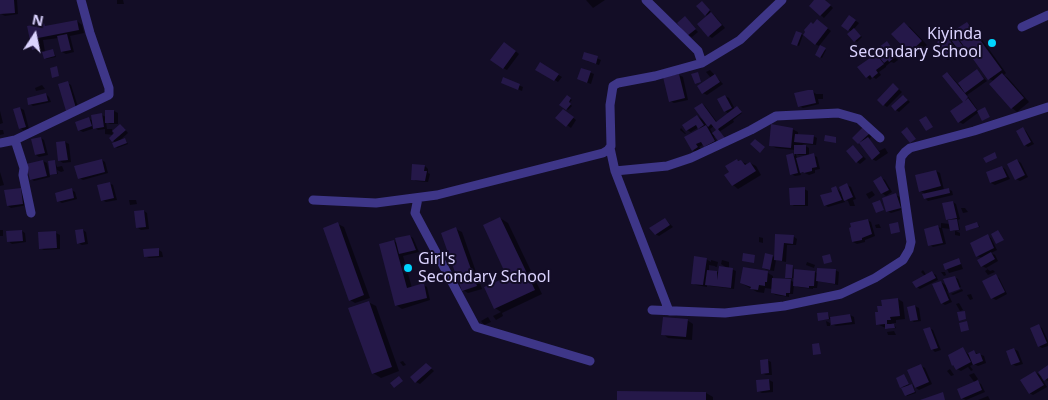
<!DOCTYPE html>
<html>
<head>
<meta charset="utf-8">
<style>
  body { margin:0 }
  #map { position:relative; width:1048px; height:400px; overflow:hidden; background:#130d26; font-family:"Noto Sans",sans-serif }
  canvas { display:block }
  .north { position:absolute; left:10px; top:10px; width:50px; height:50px; -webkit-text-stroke:4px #130d26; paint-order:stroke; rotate:11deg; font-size:14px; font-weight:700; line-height:20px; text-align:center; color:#dbd3ff }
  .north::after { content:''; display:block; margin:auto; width:18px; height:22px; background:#dbd3ff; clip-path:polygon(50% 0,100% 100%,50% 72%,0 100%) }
</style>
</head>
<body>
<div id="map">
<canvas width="1048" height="400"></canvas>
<div class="north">N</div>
</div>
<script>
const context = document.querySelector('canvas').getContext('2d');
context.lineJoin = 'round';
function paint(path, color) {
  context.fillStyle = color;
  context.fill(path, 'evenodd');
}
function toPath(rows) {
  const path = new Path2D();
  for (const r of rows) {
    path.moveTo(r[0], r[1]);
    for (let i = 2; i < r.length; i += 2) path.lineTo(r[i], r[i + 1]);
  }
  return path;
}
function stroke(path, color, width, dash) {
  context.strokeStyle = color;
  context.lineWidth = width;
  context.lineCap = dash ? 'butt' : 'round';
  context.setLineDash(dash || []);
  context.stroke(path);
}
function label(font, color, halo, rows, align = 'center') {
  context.font = font + ' "Noto Sans",sans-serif';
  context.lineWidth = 4;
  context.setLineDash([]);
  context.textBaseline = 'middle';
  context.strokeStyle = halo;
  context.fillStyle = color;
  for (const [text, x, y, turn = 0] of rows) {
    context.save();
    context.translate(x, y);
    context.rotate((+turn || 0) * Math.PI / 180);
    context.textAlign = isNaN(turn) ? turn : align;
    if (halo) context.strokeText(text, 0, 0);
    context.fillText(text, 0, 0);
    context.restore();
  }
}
paint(toPath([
  [0,0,17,0,18,14,5,16,1,14],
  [117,0,123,0,124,4,117,4],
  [586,0,605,0,593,8],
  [816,0,825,0,833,8,824,18,811,6],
  [703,3,711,12,710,13,715,16,725,28,712,38,709,36,708,16,705,15],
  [685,18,698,32,692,37,688,35],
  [853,19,859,23,854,29,862,37,857,42,849,34,852,32,843,26],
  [77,21,82,25,84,33,70,36,74,52,66,54,62,52,59,38,43,40,45,52,53,50,56,57,46,59,43,51,39,52,33,49,44,25,47,27],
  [821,23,831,31,819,46,826,50,822,58,816,55,821,47,815,44,814,25],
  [967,23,973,27,1006,73,1004,75,1008,78,1029,102,1017,112,1012,108,991,84,994,81,989,79,968,49,960,44,959,46,967,51,965,53,960,51,958,52,960,55,955,60,952,57,948,60,944,58,942,46,946,37,953,41,953,34,960,38],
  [904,24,910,27,927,45,916,55,910,52,893,34],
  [796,32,803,35,799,46,792,43],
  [887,43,898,55,896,57,898,60,894,63,891,62,886,66,886,67,879,72,881,75,876,79,873,77,870,80,859,68,878,54],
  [508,45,519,54,507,70,503,68],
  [585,53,601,60,599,65,587,61],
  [540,64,562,77,558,82,537,69],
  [582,69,594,74,591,84,582,81],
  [710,70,723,84,707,95,703,93,711,78,706,72],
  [977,71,987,81,967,95,979,112,986,110,990,117,984,120,979,112,963,124,959,122,965,102,948,73,959,85],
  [679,75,683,77,688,100,674,103,670,101],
  [504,79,523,87,522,91,506,84],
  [67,83,71,85,79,110,70,112],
  [893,84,902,92,887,107,884,105],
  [42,85,45,89,36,91,35,88],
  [812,91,816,94,823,94,823,99,818,99,819,104,803,108,799,106],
  [46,94,49,97,51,102,33,106,30,104],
  [725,96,729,98,735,109,739,108,742,113,733,120,734,122,719,132,714,137,718,144,709,148,704,144,699,147,701,149,696,152,693,150,700,129,699,127,691,132,692,133,687,130,683,125,697,116,705,121,702,104,705,106,717,122,729,114,725,111],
  [714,126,718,130,713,134,710,129],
  [904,96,910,102,899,112,896,110],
  [567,97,572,100,569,103,572,106,568,110,561,104],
  [20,108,24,110,29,129,23,130,20,128],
  [0,111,3,123,0,124],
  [106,111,114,111,118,113,118,124,110,124,106,122,107,129,112,129,113,135,105,134,105,129,98,130,95,128,83,132,79,130,88,118,93,121,102,115,106,117],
  [567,113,576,120,571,128,557,118],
  [124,128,128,133,119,141,125,139,128,144,117,148,114,144,116,143,110,138],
  [681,128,686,134,685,134,680,130],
  [864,128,872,136,869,139,879,151,885,148,888,153,876,161,872,159,863,146,859,143],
  [792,129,798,132,798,135,813,136,817,138,816,145,802,144,809,148,809,156,813,155,817,157,820,169,815,170,815,173,809,175,800,171,801,175,795,176,791,174,793,155,795,156,795,150,776,148,770,145],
  [796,154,799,155,807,155,797,159],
  [1023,129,1026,131,1034,144,1028,147,1025,145],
  [0,130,3,130,4,134,0,135],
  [41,138,44,140,48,155,39,157,36,155],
  [65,142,69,144,71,162,63,163,60,161,58,143],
  [853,146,866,159,860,164,857,162],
  [102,160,105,162,108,173,83,180,79,178],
  [737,160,747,164,750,163,756,166,761,175,738,189,733,185,731,172],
  [1017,160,1021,163,1028,177,1020,181,1016,179],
  [43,161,47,163,50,177,34,181,31,179],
  [55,161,57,167,62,166,64,171,61,172,57,170,58,174,52,175,50,174],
  [425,166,428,169,428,173,430,174,428,182,416,181,412,179],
  [1002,167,1005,169,1010,179,995,185,991,183,987,173],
  [936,171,940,173,944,190,948,189,952,191,953,195,928,201,925,198,924,193,920,191],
  [0,172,4,185,0,186],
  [881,178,885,180,892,192,886,196,882,193],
  [109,183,113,185,117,200,106,202,102,200],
  [847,185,851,187,856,199,853,200,855,206,850,206,848,201,844,199,845,202,828,207,825,205,836,192,836,188,843,194],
  [21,189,24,191,27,205,11,208,8,206],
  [804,189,808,191,808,206,794,206,791,204],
  [72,190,75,192,77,199,62,203,58,201],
  [872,191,875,195,869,199,866,194],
  [896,195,900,197,904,209,891,213,887,211],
  [129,200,136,200,137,204,130,205],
  [953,202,956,204,960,219,958,220,960,230,956,231,960,233,960,236,955,235,955,231,953,231,951,229,942,228,946,244,933,247,930,245,938,227,941,228,941,223,950,224,950,221,947,219],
  [961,208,965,208,968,212,963,213],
  [144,211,147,213,149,229,141,230,138,228],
  [500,218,508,223,542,294,502,313,503,316,496,320,493,316,501,312,495,308,508,277],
  [665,219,673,227,659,236,655,234],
  [868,220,871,222,875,236,865,240,865,242,857,244,853,242],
  [977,223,980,227,968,230],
  [338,224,344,227,370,298,355,303,350,300],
  [879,224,881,228,876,228,875,225],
  [456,229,462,232,482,289,468,293,463,290,454,266,451,264],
  [0,230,3,230,3,236,0,236],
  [83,230,86,232,88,244,82,245,78,243],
  [22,231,25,233,26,242,12,244,8,241],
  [56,233,60,235,60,249,44,250,40,248],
  [777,235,793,236,797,239,796,245,787,245,786,262,776,260,774,271,767,270,763,268,772,256,775,257],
  [410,236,413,238,419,252,403,256,412,288,423,285,427,287,430,300,402,309,396,305,394,241,397,243],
  [988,236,991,238,997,250,991,253,995,255,998,261,986,268,990,271,993,270,995,272,988,275,985,271,988,269,982,266,982,258,977,256],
  [759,237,763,238,763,243,759,242],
  [159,250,162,252,163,257,149,258,145,256],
  [706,259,711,262,711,260,718,262,717,267,727,268,721,264,722,260,729,262,729,268,736,271,734,289,710,286,707,284,707,287,696,285,692,283],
  [709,265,720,267,719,272,709,271],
  [960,261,963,269,949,273,945,265],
  [807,262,815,265,814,268,806,265],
  [793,266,794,271,815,272,818,274,835,270,839,272,838,285,818,281,817,288,813,288,813,289,798,287,794,285,793,294,789,294,789,297,776,295,772,293,772,289,765,288,764,293,757,292,741,283,768,273,773,276,773,279,790,280,795,283,796,278,787,278],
  [923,270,927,276,932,273,936,275,938,280,920,289,917,287,925,276,921,272],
  [941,272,945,272,946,275,944,276],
  [995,276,999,278,1007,294,996,300,992,298],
  [954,277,958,279,961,287,950,291,950,293,947,291,952,302,945,305,942,303,941,282,947,286],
  [962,289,963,291,953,295,951,294],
  [971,294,973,299,970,300,967,295],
  [898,299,903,302,905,319,896,320,896,323,891,323,895,326,896,328,888,329,877,324,879,313,883,307],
  [368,302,376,306,399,371,381,378,373,373],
  [959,303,963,310,960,311,956,304],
  [915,306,919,308,921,321,914,322,911,320],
  [828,313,830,318,850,315,854,317,855,324,836,326,830,323,830,326,827,326,826,321,832,324,831,319,819,320],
  [488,317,491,322,484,325,481,321],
  [687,320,693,324,692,340,668,338,663,334],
  [1039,326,1042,328,1048,341,1048,346,1042,348,1039,346],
  [929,328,933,330,941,350,935,352,932,349],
  [894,331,896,335,888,335,887,332],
  [963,349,968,354,974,352,984,356,986,363,978,366,974,364,970,366,973,370,971,371,968,367,961,371,957,369,953,365],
  [1014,349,1018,351,1023,364,1016,366,1012,364],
  [767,360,771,362,772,375,766,375,762,373],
  [403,361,406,365,403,366,400,362],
  [426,364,434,371,420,384,416,382],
  [921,366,925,368,932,384,919,390,913,386,916,393,907,396,898,379,904,376,910,386,912,385,916,387],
  [1048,366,1048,381,1041,377,1047,387,1033,395,1029,393,1035,372,1043,377],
  [950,369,954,375,951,376,947,371],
  [974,373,978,379,976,381,981,384,985,392,966,400,962,398,975,383,969,375],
  [769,380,773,382,773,392,762,393,758,391],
  [706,393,713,397,713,400,618,400],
  [988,396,990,400,978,400]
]), '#0007');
paint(toPath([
  [0,0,14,0,15,13,0,14],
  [814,0,825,0,831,5,820,16,809,6],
  [702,1,710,10,705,16,696,6],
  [711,12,722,25,708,37,697,24],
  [849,15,856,20,848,31,841,26],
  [685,16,696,29,687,36,677,23],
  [817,19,828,28,815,45,803,35,805,32,804,30,811,22,813,24],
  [77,20,79,30,38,38,40,48,32,50,27,26,44,23,45,26],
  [904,22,922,41,909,53,891,34],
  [967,22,1002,70,988,80,953,31],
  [854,28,861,36,854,42,847,34],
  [796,31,802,33,797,46,791,44],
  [953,33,965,49,960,52,958,49,960,47,957,48,948,36],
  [67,34,71,50,61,52,57,36],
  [946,35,956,49,944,59,936,49,940,46,937,42],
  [887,41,895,53,893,55,895,57,889,62,888,60,884,63,874,51],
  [504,42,516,51,503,69,490,60],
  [820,45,826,48,820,58,815,55],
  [53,49,55,56,44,59,42,52],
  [584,52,598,56,596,64,582,59],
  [876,54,884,64,876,70,878,73,872,78,870,75,866,78,857,67],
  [540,62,559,74,554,81,535,70],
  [57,66,59,76,52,78,50,68],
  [581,68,591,71,587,83,577,79],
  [977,69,984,79,965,93,958,83],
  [698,72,701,82,695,84,691,74],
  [947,72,968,97,965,101,968,98,977,110,958,123,950,111,963,102,942,76],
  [1002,73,1024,98,1011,109,989,84],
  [679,74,685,98,669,102,663,77],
  [715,74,720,82,702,94,697,86],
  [503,77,520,84,518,90,501,83],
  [68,81,76,108,66,111,58,84],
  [893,83,899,89,883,106,877,100],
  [808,90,813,90,816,103,798,107,794,93],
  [46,93,48,101,28,105,27,98],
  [567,95,571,98,569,102,571,104,566,110,559,105],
  [725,95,732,108,724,112,717,99],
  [903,95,908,100,895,111,891,106],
  [702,103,716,122,737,106,742,112,718,129,725,138,719,142,712,133,716,130,711,124,708,127,694,108],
  [20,107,26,127,19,129,13,109],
  [985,107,990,117,982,121,977,111],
  [563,109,574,117,566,127,555,118],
  [105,110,114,110,114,123,105,123],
  [102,113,104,127,93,129,91,115],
  [697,115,704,125,698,129,696,125,686,131,682,125],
  [926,116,933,127,926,131,919,120],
  [89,117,92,126,78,131,75,122],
  [120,124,126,130,112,142,109,138,114,133,112,131],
  [771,124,793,128,791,148,769,146],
  [706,125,715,141,704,147,701,142,696,144,698,147,692,151,684,137],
  [863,127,870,133,858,144,852,138],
  [907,127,916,139,910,143,901,132],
  [1023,127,1031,142,1024,146,1016,131],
  [795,134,814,135,813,144,794,142],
  [825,135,836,137,836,143,824,141],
  [41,137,45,153,35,155,31,139],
  [868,137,880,153,872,160,859,143],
  [125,138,127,143,114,148,112,143],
  [755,139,765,147,760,153,750,144],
  [65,141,68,160,58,161,56,142],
  [794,145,806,145,806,154,794,154],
  [853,145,863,157,856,163,846,151],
  [995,152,997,158,986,163,983,158],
  [793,153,798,173,790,175,786,155],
  [814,153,817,167,812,168,812,171,804,173,803,172,800,173,796,158],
  [102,159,105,172,78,179,74,166],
  [737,159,738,161,741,160,745,165,750,162,756,171,732,186,724,175,729,172,725,166],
  [1017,159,1025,175,1015,180,1007,164],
  [43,160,47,176,30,180,26,164],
  [55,160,57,174,50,175,48,161],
  [412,164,425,165,424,171,427,171,425,181,411,180],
  [1002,166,1007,177,990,183,986,172],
  [936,170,941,186,919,192,915,175],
  [881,176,889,190,881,194,873,181],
  [110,182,114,198,101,201,97,185],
  [847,183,853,197,844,201,839,187],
  [836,186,842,200,824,206,820,195,832,192,831,188],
  [805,187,805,205,790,205,789,188],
  [21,188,23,204,7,206,4,190],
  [72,188,74,198,57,202,55,193],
  [949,188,950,193,924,199,922,194],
  [896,193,901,208,886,212,882,198],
  [880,200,884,210,876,213,872,203],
  [953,201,957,218,946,220,942,203],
  [144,210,146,227,136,228,134,211],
  [500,217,535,290,494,309,484,287,507,277,483,225],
  [665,218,670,225,655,235,649,228],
  [868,219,872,234,862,238,862,240,852,242,849,228,851,227,850,223],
  [957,219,959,230,950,231,948,220],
  [338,222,364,295,349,301,323,228],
  [898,222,900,232,891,234,889,224],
  [977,222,979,227,966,231,965,226],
  [938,225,943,243,928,246,924,229],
  [456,227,477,286,462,291,452,264,450,265,445,251,447,250,441,233],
  [83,229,85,242,77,244,75,230],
  [22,230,23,241,7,242,6,231],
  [998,230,1004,240,996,244,991,234],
  [56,231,57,248,39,249,38,232],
  [775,234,794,235,793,244,784,243,782,261,774,260],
  [988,234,994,248,976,257,970,243],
  [410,235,416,250,399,254,395,238],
  [394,240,407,288,424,283,427,298,395,306,379,244],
  [159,248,159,256,144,257,143,249],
  [991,252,995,259,981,267,977,260],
  [743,253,755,255,754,263,742,261],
  [765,253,773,255,770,270,762,268],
  [830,254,832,262,824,264,822,256],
  [694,256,707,258,703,285,691,284],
  [959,258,961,264,945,270,943,264],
  [786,264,793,265,792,278,785,278],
  [719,266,733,268,731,288,705,285,707,270,717,271,717,280],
  [743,267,768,271,767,282,765,282,765,286,759,285,758,290,750,289,751,287,740,283],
  [817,268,836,269,835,284,816,281],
  [794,269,815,271,814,286,809,286,809,288,793,286],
  [932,271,936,278,916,288,912,282],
  [996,274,1005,292,991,299,982,281],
  [955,276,960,289,949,293,943,279],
  [772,278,791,279,790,293,786,293,786,296,771,293],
  [941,281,949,300,941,304,932,284],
  [898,298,900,316,890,317,891,320,887,320,887,324,894,324,895,328,885,329,885,324,876,325,875,312,878,312,877,306,882,306,881,300],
  [369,301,392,367,372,374,348,308],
  [915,305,918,320,910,321,907,307],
  [965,311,966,319,959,321,957,312],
  [828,312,829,319,818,321,817,313],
  [850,314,852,322,831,325,830,317],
  [663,317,688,319,686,337,661,335],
  [967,321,969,330,961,332,959,323],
  [1039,324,1047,343,1038,347,1030,328],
  [930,327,938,348,931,350,923,329],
  [819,343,821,354,813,355,812,344],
  [963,347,971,362,956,370,953,365,952,366,948,355],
  [1014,348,1020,362,1011,365,1006,351],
  [974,350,976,354,980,353,983,361,973,365,968,353],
  [768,359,769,373,761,374,760,360],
  [426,363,432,368,415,383,410,377],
  [921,364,929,382,915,388,907,370],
  [1048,365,1048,378,1044,381,1038,372],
  [1035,371,1044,385,1029,394,1020,380],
  [904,374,909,384,900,388,896,378],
  [399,376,403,381,394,388,390,383],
  [769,379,770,390,757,392,756,380],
  [978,380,982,390,961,399,957,389],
  [912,384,915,392,905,396,901,388],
  [617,391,706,392,706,400,617,400],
  [943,392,945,400,920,400]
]), '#251849');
stroke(toPath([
  [646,0,698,51,702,63],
  [1022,27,1048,15],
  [15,140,24,168,23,175,31,213],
  [0,143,15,140,109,95,109,88,90,33,81,0],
  [610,148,615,171,669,311],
  [615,171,667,166,691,158,751,130,776,116,838,113,859,119,880,138],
  [418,198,415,213,476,327,590,361],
  [313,200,376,203,437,195,603,153,608,150,611,146,610,105,613,86,618,83,655,76,702,63,740,40,782,0],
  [652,310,725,313,784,306,841,294,875,278,903,260,909,250,911,242,900,167,901,157,905,152,910,148,974,131,1048,107]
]), '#3e3688', 9);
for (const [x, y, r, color] of [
  [992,43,5,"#00d5fe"],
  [408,268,5,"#00d5fe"]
]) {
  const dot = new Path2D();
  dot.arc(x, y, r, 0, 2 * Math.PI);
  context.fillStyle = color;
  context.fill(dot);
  stroke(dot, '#130d26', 2);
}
label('16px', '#dbd3ff', '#130d26', [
  ["Kiyinda",982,34],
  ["Secondary School",982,52],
  ["Girl's",418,259,"left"],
  ["Secondary School",418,277,"left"]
], 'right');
</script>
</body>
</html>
